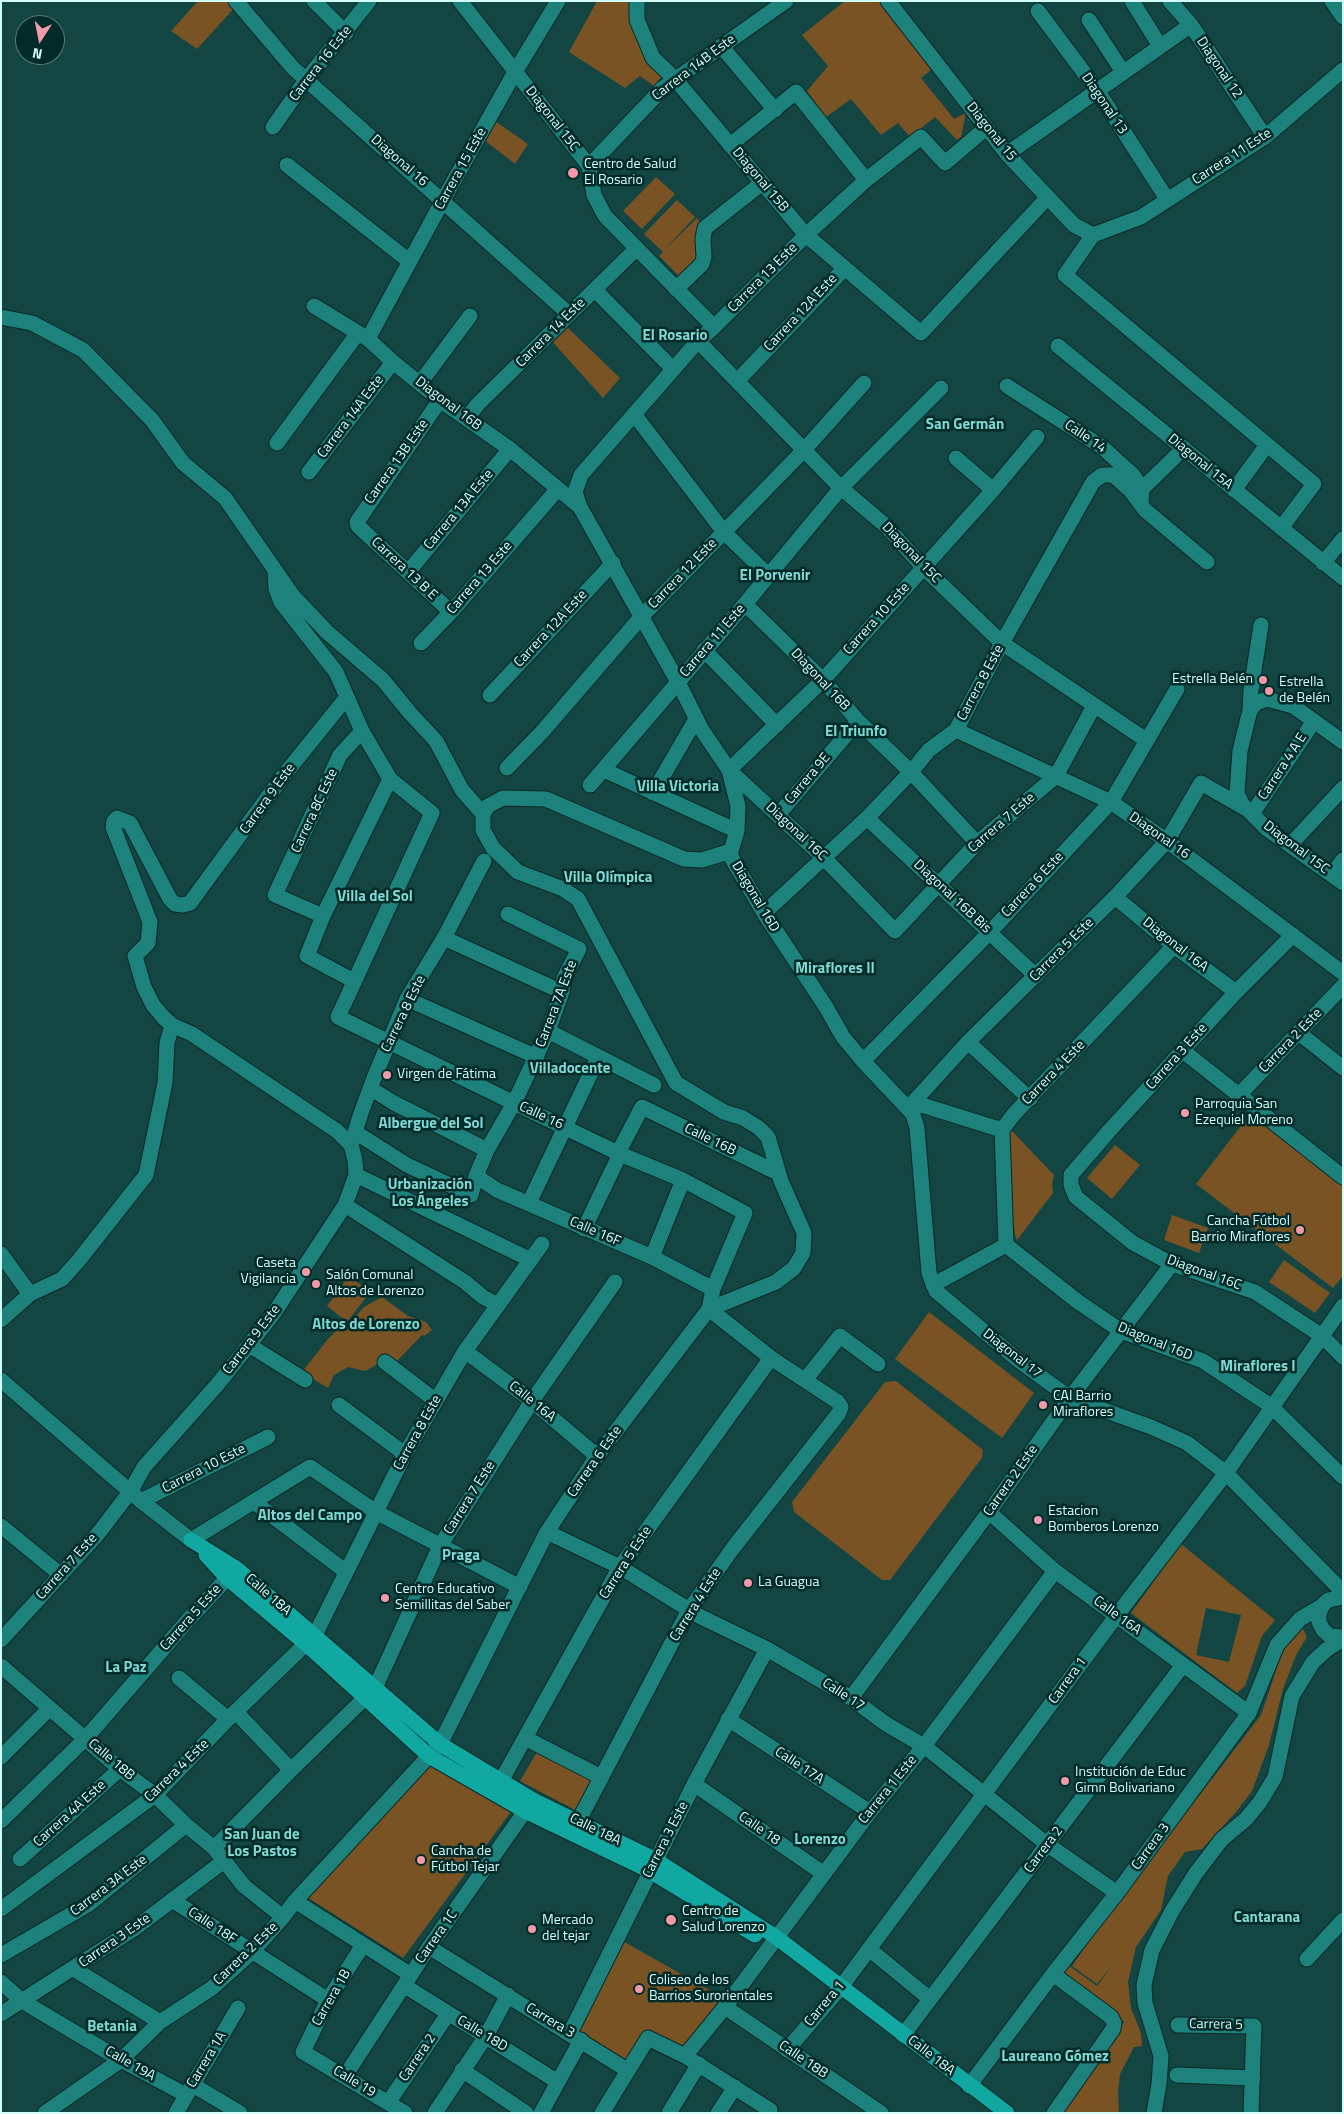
<!DOCTYPE html>
<html>
<head>
<meta charset="utf-8">
<style>
  body { margin:0 }
  #map { position:relative; width:1344px; height:2114px; overflow:hidden; background:#134542; font-family:"Titillium Web",sans-serif }
  canvas { display:block }
  .frame { position:absolute; inset:0; border:2px solid #d3fdf9; pointer-events:none }
  .north { position:absolute; left:15px; top:15px; width:50px; height:50px; box-sizing:border-box; background:#012a28; border:1px solid #557e7c; border-radius:50%; rotate:191deg; font-size:14px; font-weight:700; line-height:20px; text-align:center; color:#d3fdf9 }
  .north::after { content:''; display:block; margin:auto; width:18px; height:22px; background:#f39aa9; clip-path:polygon(50% 0,100% 100%,50% 72%,0 100%) }
</style>
</head>
<body>
<div id="map">
<canvas width="1344" height="2114"></canvas>
<div class="frame"></div>
<div class="north">N</div>
</div>
<script>
const context = document.querySelector('canvas').getContext('2d');
context.lineJoin = 'round';
function paint(path, color) {
  context.fillStyle = color;
  context.fill(path, 'evenodd');
}
function toPath(rows) {
  const path = new Path2D();
  for (const r of rows) {
    path.moveTo(r[0], r[1]);
    for (let i = 2; i < r.length; i += 2) path.lineTo(r[i], r[i + 1]);
  }
  return path;
}
function stroke(path, color, width, dash) {
  context.strokeStyle = color;
  context.lineWidth = width;
  context.lineCap = dash ? 'butt' : 'round';
  context.setLineDash(dash || []);
  context.stroke(path);
}
function label(font, color, halo, rows, align = 'center') {
  context.font = font + ' "Titillium Web",sans-serif';
  context.lineWidth = 5;
  context.setLineDash([]);
  context.textBaseline = 'middle';
  context.strokeStyle = halo;
  context.fillStyle = color;
  for (const [text, x, y, turn = 0] of rows) {
    context.save();
    context.translate(x, y);
    context.rotate((+turn || 0) * Math.PI / 180);
    context.textAlign = isNaN(turn) ? turn : align;
    if (halo) context.strokeText(text, 0, 0);
    context.fillText(text, 0, 0);
    context.restore();
  }
}
paint(toPath([
  [198,1,234,1,236,6,197,49,171,31],
  [597,1,632,1,662,76,654,86,640,76,625,88,569,52],
  [845,1,881,1,932,69,921,78,954,119,966,113,961,137,957,140,935,117,910,137,898,123,881,135,851,99,826,117,807,91,828,66,802,35],
  [492,119,528,144,515,164,483,139],
  [656,177,675,194,642,229,623,211],
  [677,200,695,217,664,250,697,218,701,225,700,263,682,279,659,256,663,252,644,234],
  [567,327,620,378,603,398,550,339],
  [1251,1113,1343,1183,1343,1276,1333,1288,1196,1184],
  [1011,1130,1054,1175,1052,1184,1053,1193,1017,1240,1015,1236,1009,1185,1006,1133],
  [1115,1145,1140,1165,1112,1199,1087,1178],
  [1172,1215,1208,1228,1199,1253,1164,1240],
  [1284,1260,1330,1293,1315,1313,1269,1282],
  [349,1276,370,1292,347,1322,327,1306],
  [382,1297,408,1316,426,1322,432,1330,424,1336,422,1335,397,1361,389,1358,365,1371,348,1367,334,1375,328,1388,302,1372,328,1339,340,1327,352,1320,364,1307],
  [929,1312,1034,1393,1002,1438,895,1359],
  [896,1381,983,1450,982,1458,890,1580,882,1580,794,1512,792,1502,885,1382],
  [1181,1544,1275,1620,1262,1636,1245,1686,1237,1693,1131,1613],
  [1206,1608,1241,1615,1229,1662,1196,1655],
  [1302,1627,1307,1637,1296,1655,1283,1689,1269,1745,1252,1791,1236,1812,1202,1849,1185,1852,1168,1876,1161,1910,1136,1947,1128,1982,1131,2008,1141,2033,1142,2046,1134,2047,1120,2074,1118,2092,1119,2113,1056,2113,1124,2022,1061,1974,1068,1965,1097,1986,1112,1966,1097,1984,1072,1966,1103,1921,1261,1715,1285,1644],
  [537,1752,595,1782,579,1812,520,1781],
  [430,1765,513,1809,403,1958,305,1896],
  [621,1940,727,2000,683,2053,647,2037,631,2063,575,2031]
]), '#795324');
const minor = toPath([
  [236,1,293,68,569,314],
  [314,1,346,33],
  [460,1,589,166,594,195,605,216,714,327],
  [637,1,637,20,653,58,675,79,806,235,921,333,1048,197],
  [888,1,1007,154,1074,225,1093,235,1141,217,1265,137,1343,70],
  [1132,1,1160,46],
  [1170,1,1191,25,1265,137],
  [1332,1,1343,17],
  [1038,11,1097,90,1167,199],
  [1089,20,1123,72],
  [721,46,775,110],
  [273,127,306,80,369,1],
  [986,128,945,163,921,137,866,180,806,235,714,327,698,341,581,475,575,492,580,507,678,682,702,730,729,770,824,858,895,931,977,843,1056,776,1094,706],
  [730,145,796,92,866,180],
  [1007,154,1191,25],
  [287,165,409,261],
  [589,166,663,88,786,1],
  [1093,235,1065,275,1314,484,1281,528],
  [676,289,702,264,704,257,703,238,705,228,762,183],
  [595,290,673,369],
  [314,306,368,339,393,362,440,400,510,449,580,507],
  [1,317,32,323,83,350,152,420,183,463,225,498,293,596,327,632,383,680,410,713,436,741,462,790,483,814],
  [368,339,443,200,515,72,558,1],
  [698,341,841,488,886,526,924,568,1002,643,1146,740],
  [1058,346,1343,578],
  [737,381,845,268],
  [420,383,470,316],
  [1007,386,1102,447,1133,475,1142,489,1141,504],
  [440,400,357,522,358,526,451,612],
  [634,414,724,532,769,576],
  [467,418,478,404,636,249],
  [1037,437,993,490,823,680,729,770,738,806,737,831,731,851,731,857,764,913,826,1007,843,1037,863,1061,913,1114,917,1128,929,1273,936,1291,1018,1360,1070,1398,1151,1427,1187,1443,1226,1473,1343,1592],
  [277,443,358,333],
  [956,458,993,490],
  [309,472,393,362],
  [1142,489,1184,448],
  [1234,490,1267,445],
  [1323,563,1343,539],
  [275,571,276,589,281,602,336,672,362,731,390,779,432,813,338,1017,514,1103,620,1154,683,1180,745,1213,713,1289,709,1309],
  [408,572,510,449],
  [745,604,823,680,858,721,911,772,977,843],
  [421,643,451,612,557,490],
  [704,650,777,725],
  [490,695,613,563],
  [347,697,284,775,190,903,183,905,175,904,170,899,130,823,117,818,114,821,113,827,150,922,148,943,135,956,144,987,153,1005,164,1018,172,1025,192,1034,337,1131,351,1145],
  [1250,710,1251,690,1261,625],
  [956,730,1111,802,1167,841,1343,973],
  [1343,742,1293,706,1267,699,1256,703,1250,710,1240,751,1237,793,1242,804,1267,829,1343,883],
  [507,768,542,732,642,616,804,450,864,383],
  [604,770,737,831],
  [590,785,745,604,841,488,941,388],
  [653,793,696,719],
  [1252,814,1314,721],
  [778,815,858,721],
  [867,818,1036,976],
  [1290,845,1343,788],
  [1332,875,1343,860],
  [1115,897,1174,946,1236,992],
  [764,913,867,818,911,772,929,750,956,730,1002,643,1093,482,1102,475,1113,475,1131,491,1145,510,1207,562],
  [323,916,275,895,340,755,362,731],
  [1293,935,1236,992,1109,1131,1071,1175,1071,1185,1076,1197,1133,1243,1172,1264,1255,1292,1322,1336,1343,1357],
  [444,938,562,992],
  [354,981,307,956,323,916,390,779],
  [407,999,537,1057],
  [548,1031,654,1085],
  [1299,1033,1343,1068],
  [968,1042,1030,1099],
  [1183,1051,1343,1177],
  [863,1061,990,932,1111,802,1177,689],
  [370,1088,394,1103,487,1150],
  [1238,1096,1343,986],
  [909,1107,968,1042,1115,897,1167,841,1201,783,1250,811],
  [909,1107,922,1105,1002,1130],
  [1002,1130,1006,1245,1077,1301,1121,1331,1203,1361,1271,1406,1343,1477],
  [1002,1130,1014,1114,1174,946],
  [355,1132,407,1165,471,1195,476,1176,487,1150,514,1103,548,1031,562,992,564,978,579,949,508,914],
  [618,1153,642,1107,778,1173],
  [356,1175,531,1260],
  [476,1176,497,1190,652,1257,713,1289],
  [529,1203,598,1058],
  [345,1205,465,1282,483,1297,498,1305],
  [584,1229,620,1154],
  [1,1254,30,1294],
  [652,1257,683,1180],
  [933,1285,1006,1245],
  [1,1320,30,1294,62,1279,79,1260,146,1175,165,1083,167,1043,172,1025],
  [249,1345,305,1380],
  [465,1351,532,1401,597,1456],
  [385,1362,436,1401],
  [1,1380,141,1501,191,1540,310,1467,376,1512,520,1587],
  [805,1380,840,1336,878,1364],
  [339,1405,405,1454],
  [141,1501,268,1437],
  [254,1502,345,1571],
  [989,1512,1055,1571,1249,1713],
  [1,1526,61,1575],
  [547,1532,620,1567,699,1616,767,1649,851,1698,886,1724,924,1746,1048,1845,1117,1893],
  [1343,1597,1328,1600,1322,1606,1319,1614,1319,1622,1323,1630,1330,1636,1343,1637],
  [1,1640,97,1535,130,1492,144,1467,217,1385,249,1345,274,1313,345,1205,356,1175,355,1160,351,1145,361,1113,374,1078,407,999,444,938,484,861],
  [1,1666,120,1769,155,1795,186,1825,214,1848,244,1886,283,1917],
  [179,1678,228,1719],
  [851,1698,989,1512,1070,1398,1172,1264],
  [236,1712,291,1770],
  [728,1719,870,1812],
  [525,1738,601,1777],
  [1,1757,50,1708],
  [501,1781,620,1567,771,1358],
  [694,1784,824,1874],
  [1,1821,86,1738,189,1619,235,1570],
  [578,1822,689,1610,733,1548,839,1413,841,1407,838,1402,771,1358,709,1309],
  [214,1848,291,1770,375,1688,440,1546,532,1401,615,1282],
  [20,1859,120,1769],
  [172,1900,328,2000],
  [295,1901,411,1975],
  [1,1909,155,1795,228,1719,315,1635,405,1454,465,1351,542,1244],
  [363,1945,328,2000,303,2052,405,2113],
  [429,1947,627,2070],
  [869,1949,930,1999],
  [1,1955,89,1904,186,1825],
  [1307,1959,1343,1920],
  [74,1969,160,2022],
  [1053,1974,1111,2017,1114,2023,1113,2029,1054,2113],
  [1,1982,22,2001,121,2060,186,2095],
  [405,1986,558,2082],
  [725,2007,881,2113],
  [1,2014,134,1929,224,1861],
  [1178,2025,1254,2026,1251,2113],
  [570,2033,694,1784,767,1649],
  [903,2035,1183,1665],
  [787,2050,841,1987,869,1949,1117,1615,1226,1473,1343,1306],
  [685,2056,725,2007,870,1812,924,1746,1055,1571],
  [462,2070,526,2113],
  [1177,2075,1253,2078],
  [345,2076,429,1947,533,1800],
  [193,2085,240,2113],
  [969,2086,1053,1974,1117,1893,1249,1713,1277,1645,1300,1619,1322,1606],
  [388,2103,448,2014],
  [45,2113,121,2060,160,2022,212,1988,252,1952,283,1917,295,1901,440,1744,547,1532,597,1456,709,1309,776,1282,794,1268,803,1253,804,1233,781,1181,768,1137,759,1128,743,1118,724,1112,676,1083,578,899,563,889,518,872,493,848,483,830,483,814,488,806,503,798,546,799,684,859,702,860,731,851],
  [176,2113,238,2008],
  [435,2113,486,2036,508,1995],
  [541,2113,581,2040],
  [602,2113,648,2038,685,2056,770,2110,769,2113],
  [669,2113,699,2064],
  [718,2113,735,2087],
  [1154,2113,1159,2084,1161,2056,1145,2003,1144,1985,1152,1950,1172,1911,1196,1873,1222,1839,1246,1819,1260,1802,1275,1777,1292,1696,1313,1662,1326,1650,1343,1639]
]);
const major = toPath([
  [191,1540,236,1568,440,1744,533,1800,656,1860,776,1937,1007,2113],
  [206,1555,227,1578,306,1644,429,1756,525,1811,650,1871,755,1935]
]);
stroke(minor, '#0b2927', 17);
stroke(major, '#0b2927', 17);
stroke(minor, '#1e827c', 15);
stroke(major, '#11a8a1', 15);
for (const [x, y, r, color] of [
  [573,173,6,"#f39aa9"],
  [1263,680,5,"#f39aa9"],
  [1269,691,5,"#f39aa9"],
  [387,1075,5,"#f39aa9"],
  [1185,1113,5,"#f39aa9"],
  [1300,1230,5,"#f39aa9"],
  [306,1272,5,"#f39aa9"],
  [316,1284,5,"#f39aa9"],
  [1043,1405,5,"#f39aa9"],
  [1038,1520,5,"#f39aa9"],
  [748,1583,5,"#f39aa9"],
  [385,1598,5,"#f39aa9"],
  [1065,1781,5,"#f39aa9"],
  [421,1860,5,"#f39aa9"],
  [671,1920,6,"#f39aa9"],
  [532,1929,5,"#f39aa9"],
  [639,1989,5,"#f39aa9"]
]) {
  const dot = new Path2D();
  dot.arc(x, y, r, 0, 2 * Math.PI);
  context.fillStyle = color;
  context.fill(dot);
  stroke(dot, '#012a28', 2);
}
label('14px', '#d3fdf9', '#012a28', [
  ["Carrera 16 Este",321,64,-52],
  ["Carrera 14B Este",694,68,-37],
  ["Diagonal 12",1219,68,56],
  ["Diagonal 13",1104,104,56],
  ["Diagonal 15C",552,119,52],
  ["Diagonal 15",991,132,51],
  ["Carrera 11 Este",1232,157,-33],
  ["Diagonal 16",399,161,41],
  ["Carrera 15 Este",461,169,-61],
  ["Diagonal 15B",760,180,50],
  ["Carrera 13 Este",763,278,-45],
  ["Carrera 12A Este",801,313,-47],
  ["Carrera 14 Este",551,333,-45],
  ["Diagonal 16B",448,404,37],
  ["Carrera 14A Este",351,417,-53],
  ["Calle 14",1085,437,34],
  ["Carrera 13B Este",397,462,-55],
  ["Diagonal 15A",1200,462,39],
  ["Carrera 13A Este",459,510,-50],
  ["Diagonal 15C",911,553,46],
  ["Carrera 13 B E",404,569,43],
  ["Carrera 12 Este",683,574,-46],
  ["Carrera 13 Este",480,578,-49],
  ["Carrera 10 Este",877,619,-48],
  ["Carrera 12A Este",551,629,-47],
  ["Carrera 11 Este",713,641,-49],
  ["Diagonal 16B",820,680,47],
  ["Carrera 8 Este",981,683,-62],
  ["Carrera 4 A E",1283,767,-57],
  ["Carrera 9E",808,779,-50],
  ["Carrera 9 Este",268,799,-54],
  ["Carrera 8C Este",315,811,-65],
  ["Carrera 7 Este",1002,823,-41],
  ["Diagonal 16C",796,832,43],
  ["Diagonal 16",1159,836,35],
  ["Diagonal 15C",1296,848,37],
  ["Carrera 6 Este",1033,885,-47],
  ["Diagonal 16D",755,897,59],
  ["Diagonal 16B Bis",952,897,43],
  ["Diagonal 16A",1175,945,38],
  ["Carrera 5 Este",1062,950,-45],
  ["Carrera 7A Este",557,1004,-69],
  ["Carrera 8 Este",404,1014,-64],
  ["Carrera 2 Este",1291,1041,-46],
  ["Carrera 3 Este",1177,1057,-48],
  ["Carrera 4 Este",1054,1073,-46],
  ["Calle 16",541,1116,25],
  ["Calle 16B",710,1140,26],
  ["Calle 16F",595,1232,23],
  ["Diagonal 16C",1204,1273,20],
  ["Carrera 9 Este",252,1340,-52],
  ["Diagonal 16D",1155,1342,22],
  ["Diagonal 17",1012,1354,38],
  ["Calle 16A",532,1402,39],
  ["Carrera 8 Este",418,1433,-61],
  ["Carrera 6 Este",595,1462,-55],
  ["Carrera 10 Este",204,1469,-27],
  ["Carrera 2 Este",1011,1481,-55],
  ["Carrera 7 Este",470,1498,-58],
  ["Carrera 5 Este",626,1563,-57],
  ["Carrera 7 Este",67,1567,-48],
  ["Calle 18A",268,1595,41],
  ["Carrera 4 Este",696,1605,-58],
  ["Calle 16A",1117,1616,36],
  ["Carrera 5 Este",191,1618,-48],
  ["Carrera 1",1068,1681,-54],
  ["Calle 17",843,1695,33],
  ["Calle 18B",111,1760,40],
  ["Calle 17A",799,1766,33],
  ["Carrera 4 Este",177,1771,-44],
  ["Carrera 1 Este",888,1790,-51],
  ["Carrera 4A Este",70,1814,-42],
  ["Calle 18",759,1829,35],
  ["Calle 18A",595,1830,26],
  ["Carrera 3 Este",666,1840,-63],
  ["Carrera 3",1151,1847,-54],
  ["Carrera 2",1044,1850,-53],
  ["Carrera 3A Este",109,1886,-37],
  ["Calle 18F",212,1926,33],
  ["Carrera 1C",437,1937,-55],
  ["Carrera 3 Este",115,1941,-35],
  ["Carrera 2 Este",246,1954,-44],
  ["Carrera 1B",332,1998,-60],
  ["Carrera 1",825,2004,-50],
  ["Carrera 3",550,2021,31],
  ["Carrera 5",1216,2025,1],
  ["Calle 18D",482,2034,31],
  ["Calle 18A",931,2056,38],
  ["Carrera 2",418,2058,-56],
  ["Carrera 1A",207,2060,-59],
  ["Calle 18B",803,2060,34],
  ["Calle 19A",130,2064,30],
  ["Calle 19",354,2082,31]
]);
label('14px', '#d3fdf9', '#012a28', [
  ["Centro de Salud",584,165],
  ["El Rosario",584,181],
  ["Estrella Belén",1253,680,"right"],
  ["Estrella",1279,683],
  ["de Belén",1279,699],
  ["Virgen de Fátima",397,1075],
  ["Parroquia San",1195,1105],
  ["Ezequiel Moreno",1195,1121],
  ["Cancha Fútbol",1290,1222,"right"],
  ["Barrio Miraflores",1290,1238,"right"],
  ["Caseta",296,1264,"right"],
  ["Vigilancia",296,1280,"right"],
  ["Salón Comunal",326,1276],
  ["Altos de Lorenzo",326,1292],
  ["CAI Barrio",1053,1397],
  ["Miraflores",1053,1413],
  ["Estacion",1048,1512],
  ["Bomberos Lorenzo",1048,1528],
  ["La Guagua",758,1583],
  ["Centro Educativo",395,1590],
  ["Semillitas del Saber",395,1606],
  ["Institución de Educ",1075,1773],
  ["Gimn Bolivariano",1075,1789],
  ["Cancha de",431,1852],
  ["Fútbol Tejar",431,1868],
  ["Centro de",682,1912],
  ["Salud Lorenzo",682,1928],
  ["Mercado",542,1921],
  ["del tejar",542,1937],
  ["Coliseo de los",649,1981],
  ["Barrios Surorientales",649,1997]
], 'left');
label('bold 15px', '#7fd9d2', '#012a28', [
  ["El Rosario",675,336],
  ["San Germán",965,425],
  ["El Porvenir",775,576],
  ["El Triunfo",856,732],
  ["Villa Victoria",678,787],
  ["Villa Olímpica",608,878],
  ["Villa del Sol",375,897],
  ["Miraflores II",835,969],
  ["Villadocente",570,1069],
  ["Albergue del Sol",431,1124],
  ["Urbanización",430,1185],
  ["Los Ángeles",430,1202],
  ["Altos de Lorenzo",366,1325],
  ["Miraflores I",1258,1367],
  ["Altos del Campo",310,1516],
  ["Praga",461,1556],
  ["La Paz",126,1668],
  ["San Juan de",262,1835],
  ["Los Pastos",262,1852],
  ["Lorenzo",820,1840],
  ["Cantarana",1267,1918],
  ["Betania",112,2027],
  ["Laureano Gómez",1055,2057]
]);
</script>
</body>
</html>
